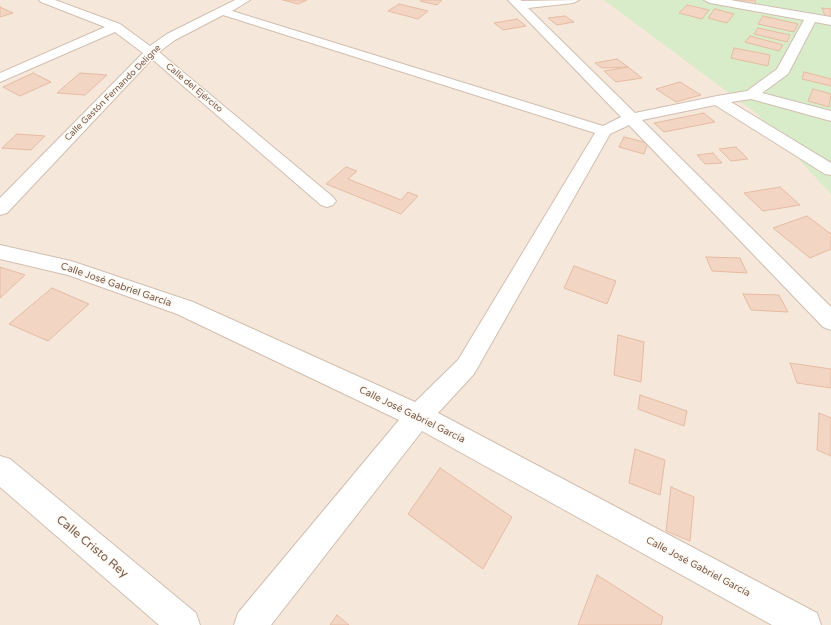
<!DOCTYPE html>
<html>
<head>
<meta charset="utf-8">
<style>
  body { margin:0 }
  canvas { display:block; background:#fdf6ec }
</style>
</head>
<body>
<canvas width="831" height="625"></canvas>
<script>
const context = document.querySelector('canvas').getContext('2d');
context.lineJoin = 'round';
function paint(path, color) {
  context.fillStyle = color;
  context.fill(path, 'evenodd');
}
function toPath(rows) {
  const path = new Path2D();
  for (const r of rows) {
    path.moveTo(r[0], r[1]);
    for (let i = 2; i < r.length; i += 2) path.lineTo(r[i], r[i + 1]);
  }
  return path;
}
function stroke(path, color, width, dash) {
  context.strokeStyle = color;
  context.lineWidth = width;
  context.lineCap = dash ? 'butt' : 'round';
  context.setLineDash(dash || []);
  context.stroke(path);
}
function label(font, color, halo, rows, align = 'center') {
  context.font = font + ' "Varela Round",sans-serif';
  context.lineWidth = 3;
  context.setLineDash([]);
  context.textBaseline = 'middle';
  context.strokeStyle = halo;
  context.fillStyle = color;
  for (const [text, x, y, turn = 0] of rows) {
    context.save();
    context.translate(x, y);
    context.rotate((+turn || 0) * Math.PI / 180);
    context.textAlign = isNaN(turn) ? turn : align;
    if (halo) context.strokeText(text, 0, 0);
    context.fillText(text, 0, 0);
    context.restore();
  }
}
paint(toPath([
  [0,0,831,0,831,625,0,625]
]), '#f5e8da');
paint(toPath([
  [604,0,831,0,831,194,756,113]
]), '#d8ecc9');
const building = toPath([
  [283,0,307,0,298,4,283,0],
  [421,0,442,0,437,5,420,1,421,0],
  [736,0,755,0,756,5,736,2,736,0],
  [399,4,428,11,418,19,388,11,399,4],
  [687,5,709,10,702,19,679,13,687,5],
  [0,7,13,13,0,17,0,7],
  [822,8,831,9,831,18,826,18,822,8],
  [715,9,734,14,727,23,708,18,715,9],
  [565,16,574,22,557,25,548,18,565,16],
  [763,16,798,24,794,32,758,24,763,16],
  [517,19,526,26,503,30,494,23,517,19],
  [758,28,790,35,787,42,754,34,758,28],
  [750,36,783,45,779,51,745,42,750,36],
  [734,48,770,55,768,66,731,58,734,48],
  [617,59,628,67,602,68,595,63,617,59],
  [628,67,642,78,616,82,604,71,628,67],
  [804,72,831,79,831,86,802,79,804,72],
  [33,73,51,82,20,96,3,87,33,73],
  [80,73,107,75,85,95,57,93,80,73],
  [680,82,701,95,676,102,656,89,680,82],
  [813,89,831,94,829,107,808,101,813,89],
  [704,113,715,122,664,132,654,123,704,113],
  [17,134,45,136,31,150,2,148,17,134],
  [624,137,648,143,644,154,619,147,624,137],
  [736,147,748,159,731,161,719,149,736,147],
  [713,153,722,163,705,164,697,155,713,153],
  [346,167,357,171,348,179,401,200,408,192,418,196,401,214,326,184,346,167],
  [780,187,800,205,763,211,744,193,780,187],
  [807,216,831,234,831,249,810,258,773,228,807,216],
  [706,257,740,258,747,273,712,271,706,257],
  [574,266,616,281,607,304,564,288,574,266],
  [0,267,25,275,0,298,0,267],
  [52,288,89,304,48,341,9,324,52,288],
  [743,294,779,295,788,312,751,310,743,294],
  [618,335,644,342,641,382,614,375,618,335],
  [790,363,831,369,831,388,797,383,790,363],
  [640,395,687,411,684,426,638,409,640,395],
  [819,413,831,418,831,456,817,450,819,413],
  [635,449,665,460,660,495,629,483,635,449],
  [440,468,512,517,483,569,408,514,440,468],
  [671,487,694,497,690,541,666,531,671,487],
  [597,575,663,617,661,625,578,625,597,575],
  [337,615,349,625,330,625,337,615]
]);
paint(building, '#f3d5c3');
stroke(building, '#e6bba3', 1);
const minor = toPath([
  [39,0,55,0,120,24,150,46,167,34,235,0,250,0,232,11,603,126,621,117,508,0,520,0,522,1,579,0,573,3,528,8,635,113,717,96,747,91,777,69,804,20,710,3,704,0,730,0,831,17,831,25,815,22,788,74,762,93,831,111,831,121,751,99,731,102,831,163,831,175,825,174,715,105,642,120,831,307,831,330,823,327,629,125,610,134,474,374,438,413,817,613,821,625,772,625,422,431,271,625,234,625,238,613,399,420,177,314,68,275,0,259,0,245,71,261,193,302,415,402,458,360,595,133,223,15,175,40,159,52,333,197,336,201,333,205,327,207,321,205,152,59,7,213,0,215,0,198,143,53,115,32,0,82,0,73,105,27,41,2,39,0],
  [0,456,10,459,196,613,200,625,159,625,0,487,0,456]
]);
stroke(minor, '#d1beb0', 2);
paint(minor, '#fff');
label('9px', '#7a5c4d', '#fffaf3', [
  ["Calle del Ejército",194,88,40],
  ["Calle Gastón Fernando Deligne",113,93,-45]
]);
label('10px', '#7a5c4d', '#fffaf3', [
  ["Calle José Gabriel García",116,285,19],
  ["Calle José Gabriel García",412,415,26],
  ["Calle José Gabriel García",698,567,28]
]);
label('12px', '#7a5c4d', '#fffaf3', [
  ["Calle Cristo Rey",92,547,40]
]);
</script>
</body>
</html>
